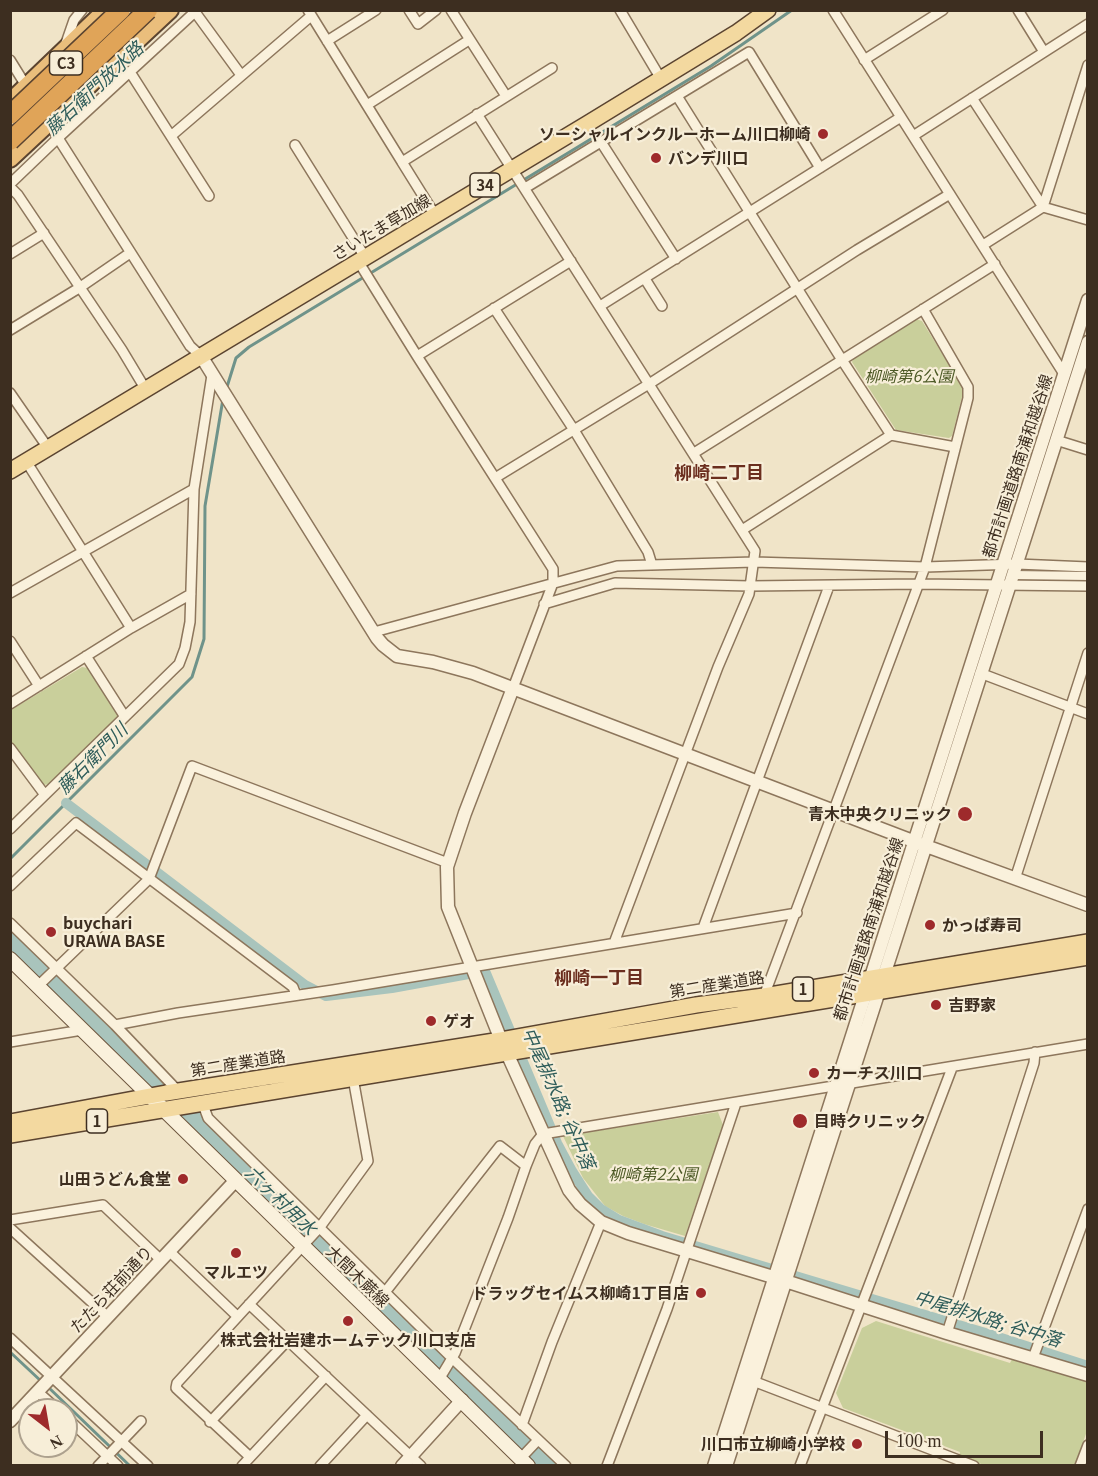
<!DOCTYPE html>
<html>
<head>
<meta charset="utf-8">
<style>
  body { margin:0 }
  #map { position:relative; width:1098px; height:1476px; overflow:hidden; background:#f0e4c8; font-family:Georgia,serif }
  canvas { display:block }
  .frame { position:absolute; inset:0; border:12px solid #3d2e20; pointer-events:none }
  .north { position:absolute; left:18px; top:1398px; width:60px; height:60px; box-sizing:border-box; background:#f7eed8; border:2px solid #ada18e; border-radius:50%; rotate:149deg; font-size:16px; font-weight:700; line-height:24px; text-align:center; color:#3d2e20 }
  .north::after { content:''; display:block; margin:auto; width:21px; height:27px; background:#9e2a2b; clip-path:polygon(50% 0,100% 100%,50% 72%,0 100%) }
  .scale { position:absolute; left:885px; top:1431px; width:158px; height:27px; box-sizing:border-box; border:3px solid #3d2e20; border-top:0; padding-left:8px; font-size:18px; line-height:21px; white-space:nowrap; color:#3d2e20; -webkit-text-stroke:4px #f7eed8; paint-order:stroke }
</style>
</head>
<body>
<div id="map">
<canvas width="1098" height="1476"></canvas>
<div class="frame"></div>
<div class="north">N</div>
<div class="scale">100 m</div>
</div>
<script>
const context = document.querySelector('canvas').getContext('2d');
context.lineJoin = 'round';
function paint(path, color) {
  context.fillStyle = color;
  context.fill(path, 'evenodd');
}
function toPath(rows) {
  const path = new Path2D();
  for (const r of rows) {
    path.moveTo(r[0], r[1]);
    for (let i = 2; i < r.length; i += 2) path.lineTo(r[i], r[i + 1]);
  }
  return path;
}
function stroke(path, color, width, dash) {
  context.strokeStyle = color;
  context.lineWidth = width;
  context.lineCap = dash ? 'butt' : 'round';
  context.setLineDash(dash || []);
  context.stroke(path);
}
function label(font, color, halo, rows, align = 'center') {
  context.font = font + ' Georgia,"Noto Sans JP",serif';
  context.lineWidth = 4.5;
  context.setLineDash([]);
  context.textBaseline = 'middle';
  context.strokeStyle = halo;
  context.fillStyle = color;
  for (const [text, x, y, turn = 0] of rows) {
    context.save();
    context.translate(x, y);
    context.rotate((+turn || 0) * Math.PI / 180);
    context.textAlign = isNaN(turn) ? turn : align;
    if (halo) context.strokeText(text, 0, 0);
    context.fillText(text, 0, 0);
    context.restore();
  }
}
paint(toPath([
  [916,319,922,321,964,389,952,436,949,438,896,430,852,362,854,357],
  [82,667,88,668,118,716,117,721,52,784,42,785,11,743,11,710],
  [718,1112,723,1125,685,1236,644,1224,623,1216,605,1206,583,1178,563,1136],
  [876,1321,1010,1363,1012,1359,1087,1382,1087,1431,1075,1465,984,1465,959,1456,960,1452,843,1408,836,1393,862,1328]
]), '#c9cf9b');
stroke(toPath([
  [226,390,236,358,249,347,711,66,792,10],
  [10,859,192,677,204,639,205,506,223,399],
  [10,1352,42,1382],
  [47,1386,130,1466]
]), '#6f938a', 3);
stroke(toPath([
  [66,803,305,985,326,996,392,988,485,971,557,1143,572,1171,588,1196,601,1209,619,1220,662,1236,992,1335,1088,1366]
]), '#a9c4bc', 10);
stroke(toPath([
  [10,935,403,1319,487,1405,552,1466]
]), '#a9c4bc', 20);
const pedestrian = toPath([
  [1013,575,1088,576]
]);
const minor = toPath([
  [197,10,58,138,190,346,201,356],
  [308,10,402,162,552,68],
  [409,10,418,24,436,10],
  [451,10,506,96],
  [620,10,661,79],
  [833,10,1064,374],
  [1018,10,1044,52],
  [195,12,241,75],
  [327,41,376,10],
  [66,43,74,20,82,10],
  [10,60,28,89],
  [864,60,943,10],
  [130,72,209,196],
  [677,96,842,360,891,435,955,447],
  [972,98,1043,207],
  [367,105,469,40],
  [477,114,755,551,749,594,718,667,614,943],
  [171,136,311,16],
  [913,136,1088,24],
  [601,142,676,259],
  [295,145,365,257],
  [402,162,435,215],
  [10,184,58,138,48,121],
  [10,187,18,195,122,350,146,390],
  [525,188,749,52,820,168],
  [1043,207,1088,65],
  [983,245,1043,207,1088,220],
  [10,254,44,233],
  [358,261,417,356,553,569,553,583,513,688],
  [645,279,662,306],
  [600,306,901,117],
  [494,308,574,430,648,552,652,565],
  [10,330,79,288,130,253],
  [417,356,571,261],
  [10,393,48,448],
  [1056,440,1088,450],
  [694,453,995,264],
  [26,461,131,628,191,594],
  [495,478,649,384,857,250,950,194],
  [742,530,891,435],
  [10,593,194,489],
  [544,604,615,583,750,586,917,584,1088,586],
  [374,632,617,566,754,562,925,567,1017,564,1088,567],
  [10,641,39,686],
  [86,656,125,717],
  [980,673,1088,714],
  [10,704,131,628],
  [10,748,45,795],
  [10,829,179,664,185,648,190,622,194,489,212,375],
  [1015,879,1088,653],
  [10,886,76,823,293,987,296,995],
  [10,923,115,1025,178,1091],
  [703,928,829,586],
  [38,986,149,879,192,766,448,863],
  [764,996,925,567,968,398,968,387,923,309],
  [115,1025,178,1013,333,990,797,913],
  [10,1042,82,1030],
  [202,1102,208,1118,452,1358,566,1466],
  [10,1220,103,1205,161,1260],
  [10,1228,108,1317],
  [169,1251,237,1316],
  [386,1291,500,1146,526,1166],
  [249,1304,421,1466],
  [947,1333,1034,1063,1035,1052],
  [10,1338,148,1466],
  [1033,1358,1088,1209],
  [440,1378,455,1353,508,1218,526,1166,535,1144,543,1134,1088,1044],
  [753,1381,974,1466],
  [38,1392,58,1410],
  [66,1417,118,1466],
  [210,1422,288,1340],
  [522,1425,552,1342,601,1222],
  [250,1457,176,1388,177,1383,320,1227,368,1161,353,1078],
  [521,1458,538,1440],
  [98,1466,141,1421],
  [242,1466,326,1376],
  [320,1466,367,1415],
  [607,1466,667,1309,736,1103],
  [800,1466,952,1068],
  [1080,1466,1088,1445]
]);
const tertiary = toPath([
  [201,356,377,638,383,645,397,656,433,662,473,673,926,846,1088,905],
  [513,688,465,813,447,867,448,907,501,1040,569,1190,580,1204,601,1222,628,1233,773,1277,947,1333,1088,1375],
  [10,1421,236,1180],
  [402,1466,462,1400],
  [714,1466,1088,300],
  [726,1466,1088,342]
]);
const secondary = toPath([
  [10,959,528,1466]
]);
const primary = toPath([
  [10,471,587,124,736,33,768,10],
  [10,1122,166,1093,501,1040,696,1005,764,996,1088,942],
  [10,1135,1088,957]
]);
const trunk = toPath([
  [10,102,106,10],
  [10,159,170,10]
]);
stroke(pedestrian, '#8d765c', 10);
stroke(minor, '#8d765c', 12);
stroke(tertiary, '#8d765c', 15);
stroke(secondary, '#6f573f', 16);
stroke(primary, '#5b4430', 18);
stroke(trunk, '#5b4430', 20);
stroke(pedestrian, '#faf1dc', 8);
stroke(minor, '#faf1dc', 9);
stroke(tertiary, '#faf1dc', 12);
stroke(secondary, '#faf1dc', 14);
stroke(primary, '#f3d9a0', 15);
stroke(trunk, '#eabe7c', 16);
const motorwayBridge = toPath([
  [10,115,121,10],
  [10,141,148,10]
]);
stroke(motorwayBridge, '#5b4430', 21, []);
stroke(motorwayBridge, '#e0a458', 18);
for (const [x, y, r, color] of [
  [823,134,6,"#9e2a2b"],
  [656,158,6,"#9e2a2b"],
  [965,814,8,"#9e2a2b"],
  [930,925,6,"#9e2a2b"],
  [51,932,6,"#9e2a2b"],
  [936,1005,6,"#9e2a2b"],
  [431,1021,6,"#9e2a2b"],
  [814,1073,6,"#9e2a2b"],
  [800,1121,8,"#9e2a2b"],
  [183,1179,6,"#9e2a2b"],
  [236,1253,6,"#9e2a2b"],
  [701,1293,6,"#9e2a2b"],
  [348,1321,6,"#9e2a2b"],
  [857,1444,6,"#9e2a2b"]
]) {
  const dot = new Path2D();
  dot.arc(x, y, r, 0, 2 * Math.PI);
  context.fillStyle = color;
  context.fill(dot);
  stroke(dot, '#f7eed8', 2);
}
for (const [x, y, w] of [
  [66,63,33],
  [485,185,30],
  [803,989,21],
  [97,1121,21]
]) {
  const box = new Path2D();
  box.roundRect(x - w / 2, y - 12, w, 24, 4.5);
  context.fillStyle = '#f7eed8';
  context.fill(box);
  stroke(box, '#3d2e20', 1.5);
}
label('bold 15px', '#3d2e20', null, [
  ["C3",66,63],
  ["34",485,185],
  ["1",803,989],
  ["1",97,1121]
]);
label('bold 16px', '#3d2e20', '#f7eed8', [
  ["ソーシャルインクルーホーム川口柳崎",811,134,"right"],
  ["バンデ川口",668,158],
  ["青木中央クリニック",952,814,"right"],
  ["buychari",63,923],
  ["URAWA BASE",63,941],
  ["かっぱ寿司",942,925],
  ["吉野家",948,1005],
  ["ゲオ",443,1021],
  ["カーチス川口",826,1073],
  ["目時クリニック",814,1121],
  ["山田うどん食堂",171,1179,"right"],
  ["マルエツ",236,1272,"center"],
  ["ドラッグセイムス柳崎1丁目店",689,1293,"right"],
  ["株式会社岩建ホームテック川口支店",348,1340,"center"],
  ["川口市立柳崎小学校",845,1444,"right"]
], 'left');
label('16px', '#3d2e20', '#f7eed8', [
  ["さいたま草加線",381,227,-31],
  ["都市計画道路南浦和越谷線",1017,466,-72],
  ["都市計画道路南浦和越谷線",868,929,-72],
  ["第二産業道路",717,984,-9],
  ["第二産業道路",238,1063,-9],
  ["大間木蕨線",358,1276,44],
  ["たたら荘前通り",111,1289,-47]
]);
label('italic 16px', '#4d5a26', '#f7eed8', [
  ["柳崎第6公園",909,376],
  ["柳崎第2公園",653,1174]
]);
label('italic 18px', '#2f5d5a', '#f7eed8', [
  ["藤右衛門放水路",94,88,-43],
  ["藤右衛門川",92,758,-45],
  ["中尾排水路; 谷中落",559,1098,66],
  ["六ヶ村用水",281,1200,44],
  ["中尾排水路; 谷中落",988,1318,17]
]);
label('bold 18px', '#6b2e1e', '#f7eed8', [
  ["柳崎二丁目",719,472],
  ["柳崎一丁目",599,977]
]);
</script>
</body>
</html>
